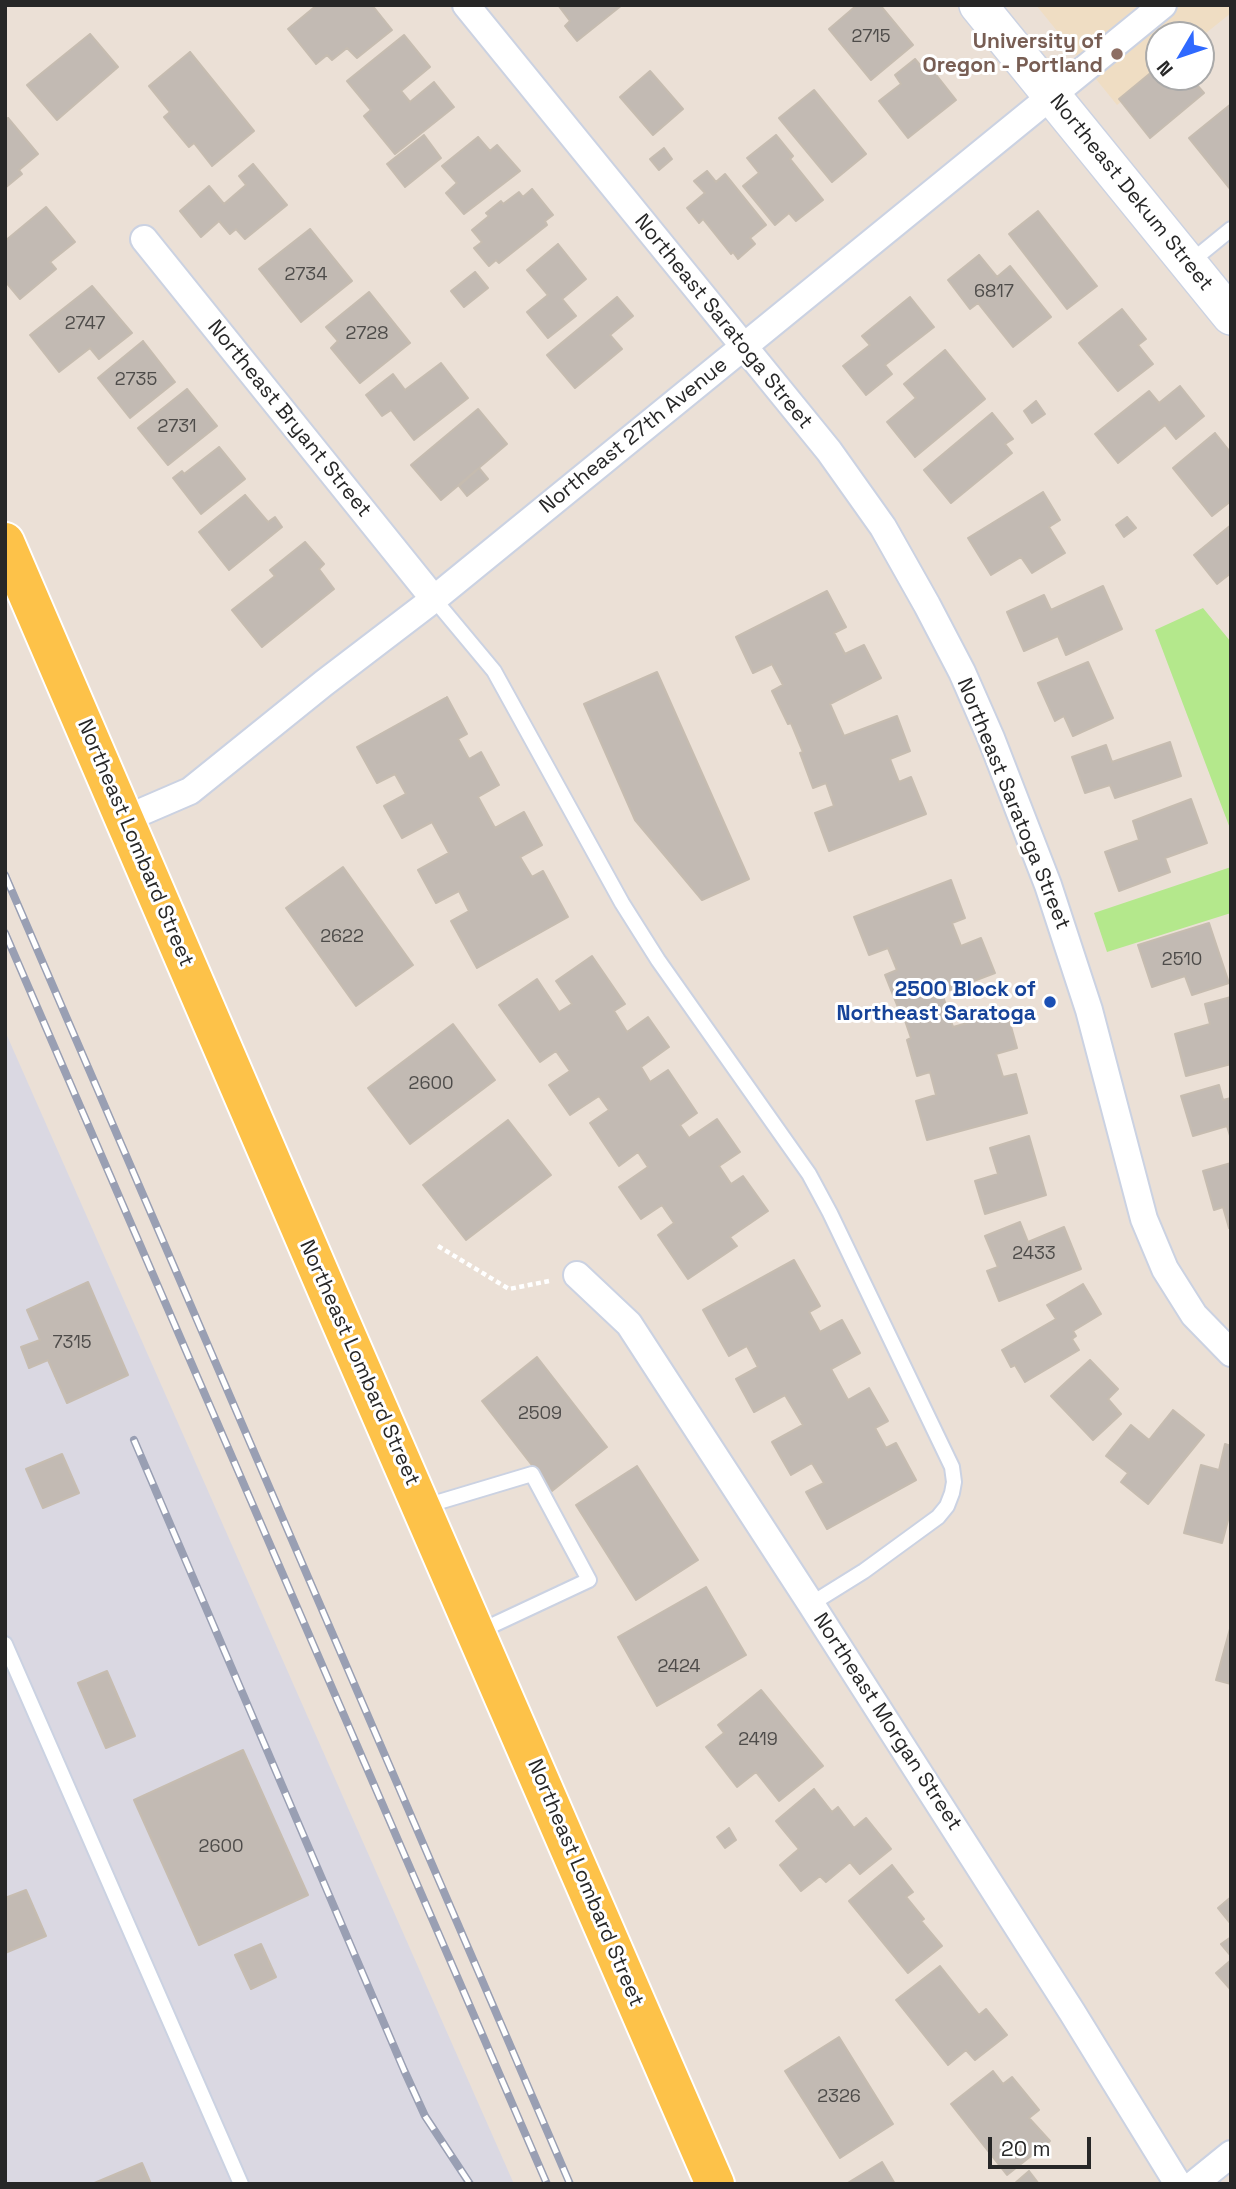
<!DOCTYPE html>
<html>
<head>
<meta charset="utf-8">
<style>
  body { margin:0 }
  #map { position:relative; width:1236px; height:2189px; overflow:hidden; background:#ebe0d6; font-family:"Space Grotesk",sans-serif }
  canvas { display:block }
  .frame { position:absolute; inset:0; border:7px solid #272727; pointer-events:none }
  .north { position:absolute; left:1145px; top:21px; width:70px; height:70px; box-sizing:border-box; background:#fff; border:2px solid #a9a9a9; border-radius:50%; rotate:231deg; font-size:19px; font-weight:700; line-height:28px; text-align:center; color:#272727 }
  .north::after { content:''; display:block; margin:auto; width:24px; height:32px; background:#2f69ff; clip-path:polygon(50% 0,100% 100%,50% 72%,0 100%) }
  .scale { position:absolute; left:988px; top:2137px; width:103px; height:32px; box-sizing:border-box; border:4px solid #272727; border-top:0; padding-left:9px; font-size:21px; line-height:24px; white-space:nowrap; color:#272727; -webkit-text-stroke:5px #fff; paint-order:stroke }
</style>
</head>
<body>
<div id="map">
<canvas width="1236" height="2189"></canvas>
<div class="frame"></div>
<div class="north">N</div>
<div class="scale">20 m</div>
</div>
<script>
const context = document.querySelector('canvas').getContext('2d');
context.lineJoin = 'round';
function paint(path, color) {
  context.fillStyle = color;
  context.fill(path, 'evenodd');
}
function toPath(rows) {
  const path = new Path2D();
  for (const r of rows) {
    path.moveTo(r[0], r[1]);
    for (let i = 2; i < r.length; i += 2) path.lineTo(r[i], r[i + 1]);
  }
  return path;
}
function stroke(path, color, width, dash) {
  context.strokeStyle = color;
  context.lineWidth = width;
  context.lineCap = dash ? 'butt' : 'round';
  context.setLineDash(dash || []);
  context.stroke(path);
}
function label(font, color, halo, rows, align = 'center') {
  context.font = font + ' "Space Grotesk",sans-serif';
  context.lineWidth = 6;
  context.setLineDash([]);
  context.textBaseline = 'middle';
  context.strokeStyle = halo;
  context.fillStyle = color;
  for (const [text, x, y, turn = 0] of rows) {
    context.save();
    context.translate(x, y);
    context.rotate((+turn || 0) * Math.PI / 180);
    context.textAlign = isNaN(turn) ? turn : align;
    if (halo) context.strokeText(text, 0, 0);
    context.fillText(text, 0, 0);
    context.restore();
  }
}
paint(toPath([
  [5,1031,514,2184,5,2184]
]), '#dad8e2');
paint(toPath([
  [1036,5,1231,5,1231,13,1201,37,1201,35,1159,35,1159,71,1117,105]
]), '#efddc3');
paint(toPath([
  [1203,608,1231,642,1231,831,1155,630],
  [1231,867,1231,913,1107,952,1094,913]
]), '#b4e88c');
const building = toPath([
  [317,5,372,5,392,30,357,58,347,48,332,60,327,55,316,64,288,29,317,5],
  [558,5,622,5,577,41,565,26,570,21,558,5],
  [857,5,880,5,913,45,871,80,829,29,857,5],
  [90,34,118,67,57,120,27,85,90,34],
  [404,35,430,67,401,91,410,102,434,82,454,107,395,154,364,116,371,110,347,81,404,35],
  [190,52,254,131,212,166,194,143,189,147,164,117,170,112,149,86,190,52],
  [915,59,925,71,930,67,956,100,908,138,879,101,901,84,895,75,915,59],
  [1159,66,1159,77,1190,77,1204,93,1150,138,1119,99,1159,66],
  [650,71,683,109,653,135,620,97,650,71],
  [814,90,866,154,832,182,779,118,814,90],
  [1231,104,1231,190,1189,138,1231,104],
  [8,118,38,154,19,170,22,174,5,188,5,121,8,118],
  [424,135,441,158,405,187,387,164,424,135],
  [776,135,793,156,790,159,823,200,796,221,789,213,775,225,743,186,759,173,747,158,776,135],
  [478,137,490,151,497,145,520,171,464,214,446,193,457,183,442,166,478,137],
  [664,148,672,159,659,170,650,159,664,148],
  [253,164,287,205,245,239,236,229,230,234,219,221,201,237,180,211,209,186,224,204,246,185,239,176,253,164],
  [707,171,716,182,725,174,766,225,750,238,755,244,738,259,733,252,731,254,703,219,699,223,687,208,705,193,694,181,707,171],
  [532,189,553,215,545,221,547,225,499,263,496,260,489,266,474,248,482,242,472,230,489,216,486,213,501,201,503,204,519,192,523,197,532,189],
  [46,207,75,242,50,262,56,269,20,299,5,281,5,241,46,207],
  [1038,211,1097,286,1067,309,1009,234,1038,211],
  [310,229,352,281,301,322,259,269,310,229],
  [558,244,586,279,562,299,576,316,548,338,527,312,548,295,527,270,558,244],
  [979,255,997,277,1010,266,1051,317,1013,347,978,303,970,309,948,280,979,255],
  [475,272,488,288,464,307,451,291,475,272],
  [92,286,132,333,99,359,90,348,59,372,30,335,92,286],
  [369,292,410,343,360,383,331,348,338,341,326,327,369,292],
  [617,297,633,316,610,335,622,349,575,388,547,355,617,297],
  [910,297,934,327,885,365,892,374,866,395,843,366,870,345,862,336,910,297],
  [1122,309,1146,339,1138,345,1153,364,1118,391,1079,343,1122,309],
  [143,341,175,382,130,418,98,378,143,341],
  [945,350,985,399,915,457,887,422,916,398,904,384,945,350],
  [441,363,468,398,414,440,391,410,382,416,366,395,393,374,405,390,441,363],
  [1180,386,1204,416,1176,439,1165,425,1118,463,1095,434,1149,391,1159,403,1180,386],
  [187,389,217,426,168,465,138,428,187,389],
  [1036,401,1045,414,1032,423,1024,411,1036,401],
  [478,409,507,444,441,500,411,465,478,409],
  [992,413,1013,439,1005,444,1012,453,951,503,924,470,992,413],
  [1215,433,1231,453,1231,501,1212,516,1173,468,1215,433],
  [219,447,245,479,201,514,173,478,182,471,184,474,219,447],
  [479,468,488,479,467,496,459,486,479,468],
  [1043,492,1060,520,1049,527,1065,553,1032,573,1021,557,991,575,968,538,1043,492],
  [245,495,268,522,275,517,282,527,229,570,199,532,245,495],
  [1127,517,1136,528,1124,537,1116,525,1127,517],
  [1231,525,1231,573,1217,584,1194,555,1231,525],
  [305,542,324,564,319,569,334,589,262,647,232,610,275,576,270,570,305,542],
  [1103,586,1122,629,1066,655,1058,636,1024,651,1007,612,1044,595,1051,610,1103,586],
  [827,591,846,627,834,633,845,654,864,645,881,678,830,704,844,736,897,716,910,751,890,759,899,782,911,777,926,814,829,851,815,813,834,806,826,783,813,788,800,753,803,752,791,723,788,724,772,691,783,685,772,664,753,673,736,637,827,591],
  [1088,662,1113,718,1073,736,1064,716,1055,721,1038,683,1088,662],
  [657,672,749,879,702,900,635,820,584,704,657,672],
  [447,697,467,734,458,739,469,759,481,752,499,785,478,797,495,828,524,812,542,845,520,857,532,877,543,871,568,917,477,968,451,921,469,911,459,891,436,903,418,870,449,853,432,822,402,838,384,806,406,794,395,774,377,783,357,747,447,697],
  [1170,742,1181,776,1115,798,1110,785,1085,793,1072,757,1106,745,1112,762,1170,742],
  [1191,799,1207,843,1165,858,1170,872,1119,891,1105,852,1139,840,1133,821,1191,799],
  [343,867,413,965,356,1006,286,908,343,867],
  [951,880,965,918,952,923,961,946,981,938,995,973,942,993,953,1027,1007,1012,1017,1048,996,1054,1003,1077,1016,1074,1027,1113,927,1140,916,1101,936,1095,930,1072,917,1076,907,1040,911,1038,901,1009,899,1010,885,975,897,970,888,948,869,955,854,917,951,880],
  [1209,923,1229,983,1192,995,1185,976,1152,987,1138,945,1209,923],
  [592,956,625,1004,614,1011,627,1032,648,1017,669,1047,641,1067,650,1082,668,1070,697,1113,680,1125,689,1138,717,1119,740,1152,719,1166,731,1184,743,1176,768,1211,730,1237,737,1246,688,1279,658,1235,674,1223,662,1205,641,1219,619,1187,648,1167,638,1152,619,1166,590,1123,609,1110,599,1096,570,1115,549,1085,570,1071,556,1051,540,1062,499,1005,537,979,559,1012,572,1004,556,981,592,956],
  [1231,997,1231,1064,1186,1076,1175,1034,1210,1024,1205,1004,1231,997],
  [453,1024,495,1080,410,1144,368,1088,453,1024],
  [1219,1085,1223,1100,1231,1098,1231,1139,1227,1126,1193,1136,1181,1096,1219,1085],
  [508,1120,551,1175,466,1240,423,1185,508,1120],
  [1029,1136,1046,1195,985,1214,975,1181,998,1174,990,1148,1029,1136],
  [1231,1163,1231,1227,1229,1228,1223,1207,1214,1210,1203,1171,1231,1163],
  [1020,1222,1028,1242,1064,1227,1081,1269,999,1301,987,1271,998,1267,985,1236,1020,1222],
  [794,1260,820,1306,809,1312,820,1332,842,1320,860,1353,831,1369,848,1400,869,1388,888,1421,875,1428,886,1448,896,1443,916,1480,827,1529,806,1492,824,1483,812,1463,791,1475,772,1442,803,1425,785,1395,754,1412,736,1379,758,1367,747,1346,729,1356,703,1310,794,1260],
  [88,1282,128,1375,67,1403,48,1360,29,1368,21,1347,40,1340,27,1310,88,1282],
  [1083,1284,1101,1314,1073,1331,1076,1336,1072,1339,1079,1350,1025,1382,1015,1365,1011,1367,1002,1350,1056,1319,1047,1305,1083,1284],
  [537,1357,607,1447,552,1491,482,1401,537,1357],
  [1090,1360,1118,1389,1108,1399,1121,1414,1093,1440,1051,1396,1090,1360],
  [1173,1410,1204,1435,1148,1504,1121,1482,1128,1473,1106,1456,1131,1425,1149,1440,1173,1410],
  [1225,1444,1231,1446,1231,1509,1222,1543,1184,1533,1201,1465,1219,1470,1225,1444],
  [62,1454,79,1493,43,1508,26,1469,62,1454],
  [637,1466,698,1560,636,1600,576,1505,637,1466],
  [706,1587,746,1655,657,1706,618,1637,706,1587],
  [1231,1625,1231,1684,1216,1680,1231,1625],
  [107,1671,135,1736,106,1748,78,1683,107,1671],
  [761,1690,823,1766,779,1801,756,1772,737,1787,706,1747,724,1733,718,1725,761,1690],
  [243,1750,308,1895,199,1945,134,1800,243,1750],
  [814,1789,832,1812,838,1807,854,1828,866,1818,891,1849,860,1874,850,1862,826,1882,820,1876,801,1891,780,1865,799,1849,776,1821,814,1789],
  [729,1828,736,1840,725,1848,717,1837,729,1828],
  [892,1865,913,1892,906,1897,924,1919,921,1921,942,1946,908,1973,849,1901,892,1865],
  [26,1890,46,1936,5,1953,5,1898,26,1890],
  [1231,1897,1231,1924,1218,1908,1231,1897],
  [1231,1937,1231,1956,1221,1944,1231,1937],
  [261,1944,276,1977,251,1989,235,1955,261,1944],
  [1231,1960,1231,1990,1216,1973,1231,1960],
  [940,1966,979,2015,986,2009,1007,2035,975,2060,966,2050,948,2065,896,2000,940,1966],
  [839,2037,893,2124,840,2158,785,2071,839,2037],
  [993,2071,1003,2084,1012,2077,1039,2110,1029,2118,1050,2141,1007,2175,951,2104,993,2071],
  [882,2162,895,2184,846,2184,882,2162],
  [142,2163,151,2184,92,2184,142,2163],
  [1029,2171,1039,2184,1014,2184,1029,2171]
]);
paint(building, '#c2bab3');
stroke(building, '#c6bcb0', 2);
const lane = toPath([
  [1188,264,1231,229],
  [434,599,494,671,622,903,658,960,809,1174,830,1213,952,1467,954,1482,952,1493,947,1506,938,1517,864,1571,811,1604],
  [422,1507,532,1474,589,1580,478,1632],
  [5,1644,241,2184]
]);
const street = toPath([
  [466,5,829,451,883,527,927,605,962,672,991,738,1048,885,1089,1010,1144,1219,1165,1269,1194,1315,1231,1353],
  [144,239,434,599],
  [125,819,190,791,324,683,434,599,1163,5],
  [577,1275,629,1324,811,1604,1072,2012,1178,2184],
  [1194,2184,1231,2154]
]);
const secondary = toPath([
  [978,5,1231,316]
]);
const primary = toPath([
  [5,542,329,1295,715,2184]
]);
stroke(lane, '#cbd2e2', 18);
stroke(street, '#cbd2e2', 30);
stroke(secondary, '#cbd2e2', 40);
stroke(primary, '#fff', 42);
stroke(toPath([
  [438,1246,509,1289,549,1281]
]), '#fff', 4.5, [5, 3.5]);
stroke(lane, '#fff', 14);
stroke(street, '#fff', 26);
stroke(secondary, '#fff', 37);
stroke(primary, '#fdc249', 38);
const rail = toPath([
  [5,875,570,2184],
  [5,933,547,2184],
  [134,1440,404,2070,425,2116,470,2184]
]);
stroke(rail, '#999fb3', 8);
stroke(rail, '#fff', 5, [16]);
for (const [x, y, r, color] of [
  [1117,54,7,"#8d6e63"],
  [1050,1002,7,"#1a4fb4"]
]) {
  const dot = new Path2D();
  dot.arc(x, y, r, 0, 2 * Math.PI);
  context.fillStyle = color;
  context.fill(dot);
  stroke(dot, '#fff', 2.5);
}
label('18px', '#4e4c4a', null, [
  ["2715",871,37],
  ["2734",306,275],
  ["6817",994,292],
  ["2747",85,324],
  ["2728",367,334],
  ["2735",136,380],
  ["2731",177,427],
  ["2622",342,937],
  ["2510",1182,960],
  ["2600",431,1084],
  ["2433",1034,1254],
  ["7315",72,1343],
  ["2509",540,1414],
  ["2424",679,1667],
  ["2419",758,1740],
  ["2600",221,1847],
  ["2326",839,2097]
]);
label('bold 21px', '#785e54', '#fff', [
  ["University of",1103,42],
  ["Oregon - Portland",1103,66]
], 'right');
label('21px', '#272727', '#fff', [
  ["Northeast Dekum Street",1131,193,51],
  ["Northeast Saratoga Street",723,322,51],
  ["Northeast Bryant Street",289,419,51],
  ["Northeast 27th Avenue",634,436,-39],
  ["Northeast Saratoga Street",1013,804,68],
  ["Northeast Lombard Street",135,843,67],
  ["Northeast Lombard Street",359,1363,66],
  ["Northeast Morgan Street",887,1722,57],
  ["Northeast Lombard Street",585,1883,67]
]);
label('bold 21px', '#164399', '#fff', [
  ["2500 Block of",1036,990],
  ["Northeast Saratoga",1036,1014]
], 'right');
</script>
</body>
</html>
